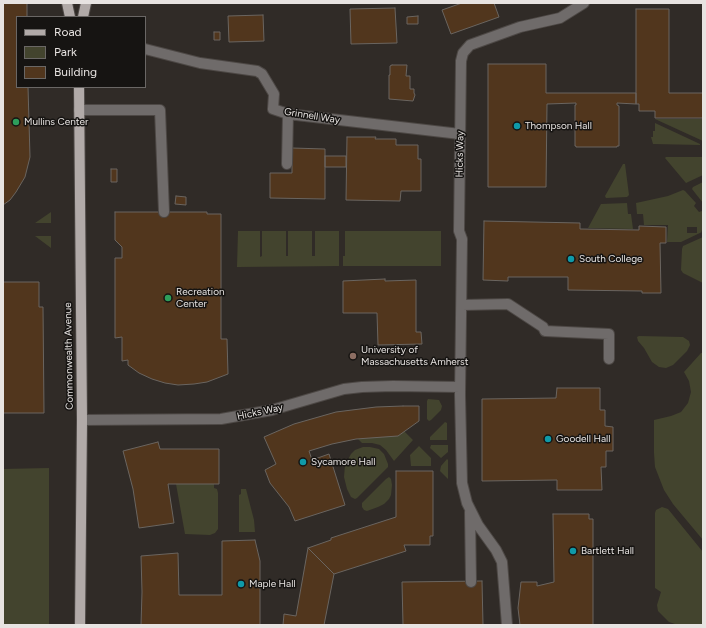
<!DOCTYPE html>
<html>
<head>
<meta charset="utf-8">
<style>
  body { margin:0 }
  #map { position:relative; width:706px; height:628px; overflow:hidden; background:#302b27; font-family:Figtree,sans-serif }
  canvas { display:block }
  .frame { position:absolute; inset:0; border:4px solid #e7e3e1; pointer-events:none }
  .legend { position:absolute; left:16px; top:16px; width:130px; height:72px; box-sizing:border-box; background:#161412; border:1px solid #6a6765; margin:0; padding:5px 7px; list-style:none; font-size:12px; color:#e7e3e1 }
  .legend li { display:flex; align-items:center; gap:8px; height:20px }
  .legend b { width:20px; border:1px solid #6a6765 }
</style>
</head>
<body>
<div id="map">
<canvas width="706" height="628"></canvas>
<div class="frame"></div>
<ul class="legend">
<li><b style="height:5px;background:#b1aaa8"></b>Road</li>
<li><b style="height:11px;background:#43442e"></b>Park</li>
<li><b style="height:11px;background:#51361d"></b>Building</li>
</ul>
</div>
<script>
const context = document.querySelector('canvas').getContext('2d');
context.lineJoin = 'round';
function paint(path, color) {
  context.fillStyle = color;
  context.fill(path, 'evenodd');
}
function toPath(rows) {
  const path = new Path2D();
  for (const r of rows) {
    path.moveTo(r[0], r[1]);
    for (let i = 2; i < r.length; i += 2) path.lineTo(r[i], r[i + 1]);
  }
  return path;
}
function stroke(path, color, width, dash) {
  context.strokeStyle = color;
  context.lineWidth = width;
  context.lineCap = dash ? 'butt' : 'round';
  context.setLineDash(dash || []);
  context.stroke(path);
}
function label(font, color, halo, rows, align = 'center') {
  context.font = font + ' Figtree,sans-serif';
  context.lineWidth = 3;
  context.setLineDash([]);
  context.textBaseline = 'middle';
  context.strokeStyle = halo;
  context.fillStyle = color;
  for (const [text, x, y, turn = 0] of rows) {
    context.save();
    context.translate(x, y);
    context.rotate((+turn || 0) * Math.PI / 180);
    context.textAlign = isNaN(turn) ? turn : align;
    if (halo) context.strokeText(text, 0, 0);
    context.fillText(text, 0, 0);
    context.restore();
  }
}
paint(toPath([
  [655,119,703,119,703,141],
  [655,123,700,144,700,145,653,144,651,137,653,137,653,131,655,131],
  [666,157,703,157,703,175,686,183,665,158],
  [623,164,625,164,629,195,627,197,606,198,605,196],
  [703,182,703,203,692,189,693,187],
  [683,190,685,191,696,203,694,206,699,212,702,211,703,212,703,230,701,231,702,232,681,242,667,242,668,225,644,225,643,214,637,214,636,203,668,196],
  [687,227,697,227,697,233,687,233],
  [627,203,628,214,631,214,633,229,588,228,601,204],
  [51,212,51,223,35,223],
  [238,231,260,231,260,257,262,256,262,231,286,231,286,256,288,256,288,231,312,231,312,256,315,256,315,231,339,231,339,266,237,267],
  [345,231,441,231,441,266,343,266,343,256,345,256],
  [35,236,51,236,51,248],
  [703,237,703,283,683,273,681,270,682,249,683,246],
  [639,336,683,337,689,341,690,345,687,351,673,365,666,368,659,367,652,362,644,348,638,341,637,337],
  [701,353,703,353,703,540,673,504,664,490,655,467,654,453,654,420,671,416,681,412,688,403,691,392,689,381,684,372],
  [428,399,439,400,442,406,441,410,431,420,429,421,427,419,427,401],
  [445,422,447,423,447,440,430,440,430,437],
  [404,431,413,440,394,461,386,450,380,445,372,443,362,443,358,439],
  [431,445,448,445,448,452,441,458,430,448],
  [419,446,431,458,431,466,411,466,410,455],
  [363,447,370,447,379,449,384,454,388,464,388,467,357,498,355,499,351,497,347,489,344,477,345,465,351,454,355,450],
  [447,459,448,460,448,479,440,471,441,466],
  [49,468,49,625,3,625,3,469],
  [389,477,391,479,392,485,391,495,389,499,384,504,378,507,367,511,364,510,362,507,362,503,386,479],
  [176,484,214,484,214,488,217,489,218,493,218,529,215,533,210,535,185,534],
  [241,489,246,489,254,520,255,532,239,532,239,495,241,494],
  [662,507,668,509,703,552,703,625,678,625,669,622,658,611,657,605,661,592,655,588,655,513,656,510]
]), '#43442e');
const building = toPath([
  [3,3,27,3,27,17,17,17,17,87,28,87,30,157,25,177,16,192,10,200,3,205,3,3],
  [462,3,494,3,499,17,451,34,442,10,462,3],
  [395,8,397,43,351,44,350,9,395,8],
  [636,9,669,9,669,93,703,93,703,118,655,118,655,111,639,111,639,104,636,104,636,9],
  [263,15,264,41,229,42,228,16,263,15],
  [418,16,418,24,407,24,407,17,418,16],
  [214,32,220,32,220,40,214,40,214,32],
  [488,64,546,64,546,93,636,93,636,104,617,103,617,105,619,106,619,146,617,146,617,147,576,147,576,146,575,146,575,105,576,105,576,103,547,104,546,187,488,187,488,64],
  [392,65,407,65,406,76,410,76,410,89,414,89,414,93,415,95,413,101,389,99,389,75,390,75,390,66,392,65],
  [347,137,376,137,375,139,396,139,396,145,418,145,418,159,421,159,421,191,401,191,400,201,346,200,347,137],
  [292,148,325,149,325,199,270,198,270,173,292,173,292,148],
  [325,156,346,156,346,167,325,167,325,156],
  [111,169,117,169,117,182,111,182,111,169],
  [176,196,186,197,186,205,175,204,176,196],
  [115,212,207,212,207,214,221,214,221,339,227,339,228,374,207,382,194,384,178,385,165,383,152,379,139,373,128,365,128,360,122,361,122,337,115,338,115,258,122,258,122,247,115,240,115,212],
  [484,221,580,223,580,229,639,230,639,226,666,227,666,243,660,243,661,293,642,293,642,291,568,290,568,277,508,277,508,281,483,280,484,221],
  [385,279,385,281,416,280,416,332,421,332,422,344,378,345,377,313,343,313,343,281,385,279],
  [3,282,39,282,39,307,43,307,44,413,3,413,3,282],
  [557,388,600,388,600,410,605,410,605,426,613,427,613,451,606,451,606,467,601,467,602,490,557,490,557,480,482,481,482,399,556,398,557,388],
  [403,406,419,406,419,421,398,436,356,439,332,444,309,451,312,460,329,454,345,505,295,521,289,507,270,483,265,470,276,464,264,437,294,424,336,412,376,407,403,406],
  [158,442,160,449,219,449,219,484,168,484,174,523,139,528,133,489,123,451,158,442],
  [396,471,433,471,433,536,430,536,430,545,404,545,406,551,334,574,308,548,331,540,331,538,396,517,396,471],
  [553,514,589,514,589,519,593,519,593,625,520,625,518,608,521,582,537,582,537,586,554,582,553,514],
  [255,540,260,561,260,625,141,625,142,592,141,556,178,553,179,595,222,595,222,541,255,540],
  [308,548,334,574,324,625,283,625,284,614,296,616,308,548],
  [482,581,483,625,403,625,402,582,482,581]
]);
paint(building, '#51361d');
stroke(building, '#6a6560', 1);
const minor = toPath([
  [145,49,200,63,257,71,262,74,274,94,273,109,288,114,460,134],
  [79,110,160,110,164,212],
  [287,164,288,114],
  [462,305,508,304,543,327,545,331,609,334,609,359],
  [82,420,221,419,272,410,344,389,362,387,393,386,460,387],
  [470,512,471,582],
  [507,625,502,562,496,550,478,525,467,503,462,483,460,395,462,239,459,231,461,61,463,53,470,45,520,27,560,18,584,3]
]);
const major = toPath([
  [67,3,70,17],
  [83,17,86,3],
  [79,87,82,420,80,625]
]);
stroke(minor, '#4d4845', 12);
stroke(major, '#4d4845', 12);
stroke(minor, '#6f6b6a', 10);
stroke(major, '#b1aaa8', 10);
for (const [x, y, r, color] of [
  [16,122,4,"#2e9e5b"],
  [517,126,4,"#0f9aa8"],
  [571,259,4,"#0f9aa8"],
  [168,298,4,"#2e9e5b"],
  [353,356,4,"#8d6e63"],
  [548,439,4,"#0f9aa8"],
  [303,462,4,"#0f9aa8"],
  [573,551,4,"#0f9aa8"],
  [241,584,4,"#0f9aa8"]
]) {
  const dot = new Path2D();
  dot.arc(x, y, r, 0, 2 * Math.PI);
  context.fillStyle = color;
  context.fill(dot);
  stroke(dot, '#161412', 1.5);
}
label('10px', '#e7e3e1', '#161412', [
  ["Grinnell Way",312,116,9],
  ["Hicks Way",460,154,-89],
  ["Commonwealth Avenue",69,356,-91],
  ["Hicks Way",260,412,-12]
]);
label('10px', '#e7e3e1', '#161412', [
  ["Mullins Center",24,122],
  ["Thompson Hall",525,126],
  ["South College",579,259],
  ["Recreation",176,292],
  ["Center",176,304],
  ["University of",361,350],
  ["Massachusetts Amherst",361,362],
  ["Goodell Hall",556,439],
  ["Sycamore Hall",311,462],
  ["Bartlett Hall",581,551],
  ["Maple Hall",249,584]
], 'left');
</script>
</body>
</html>
